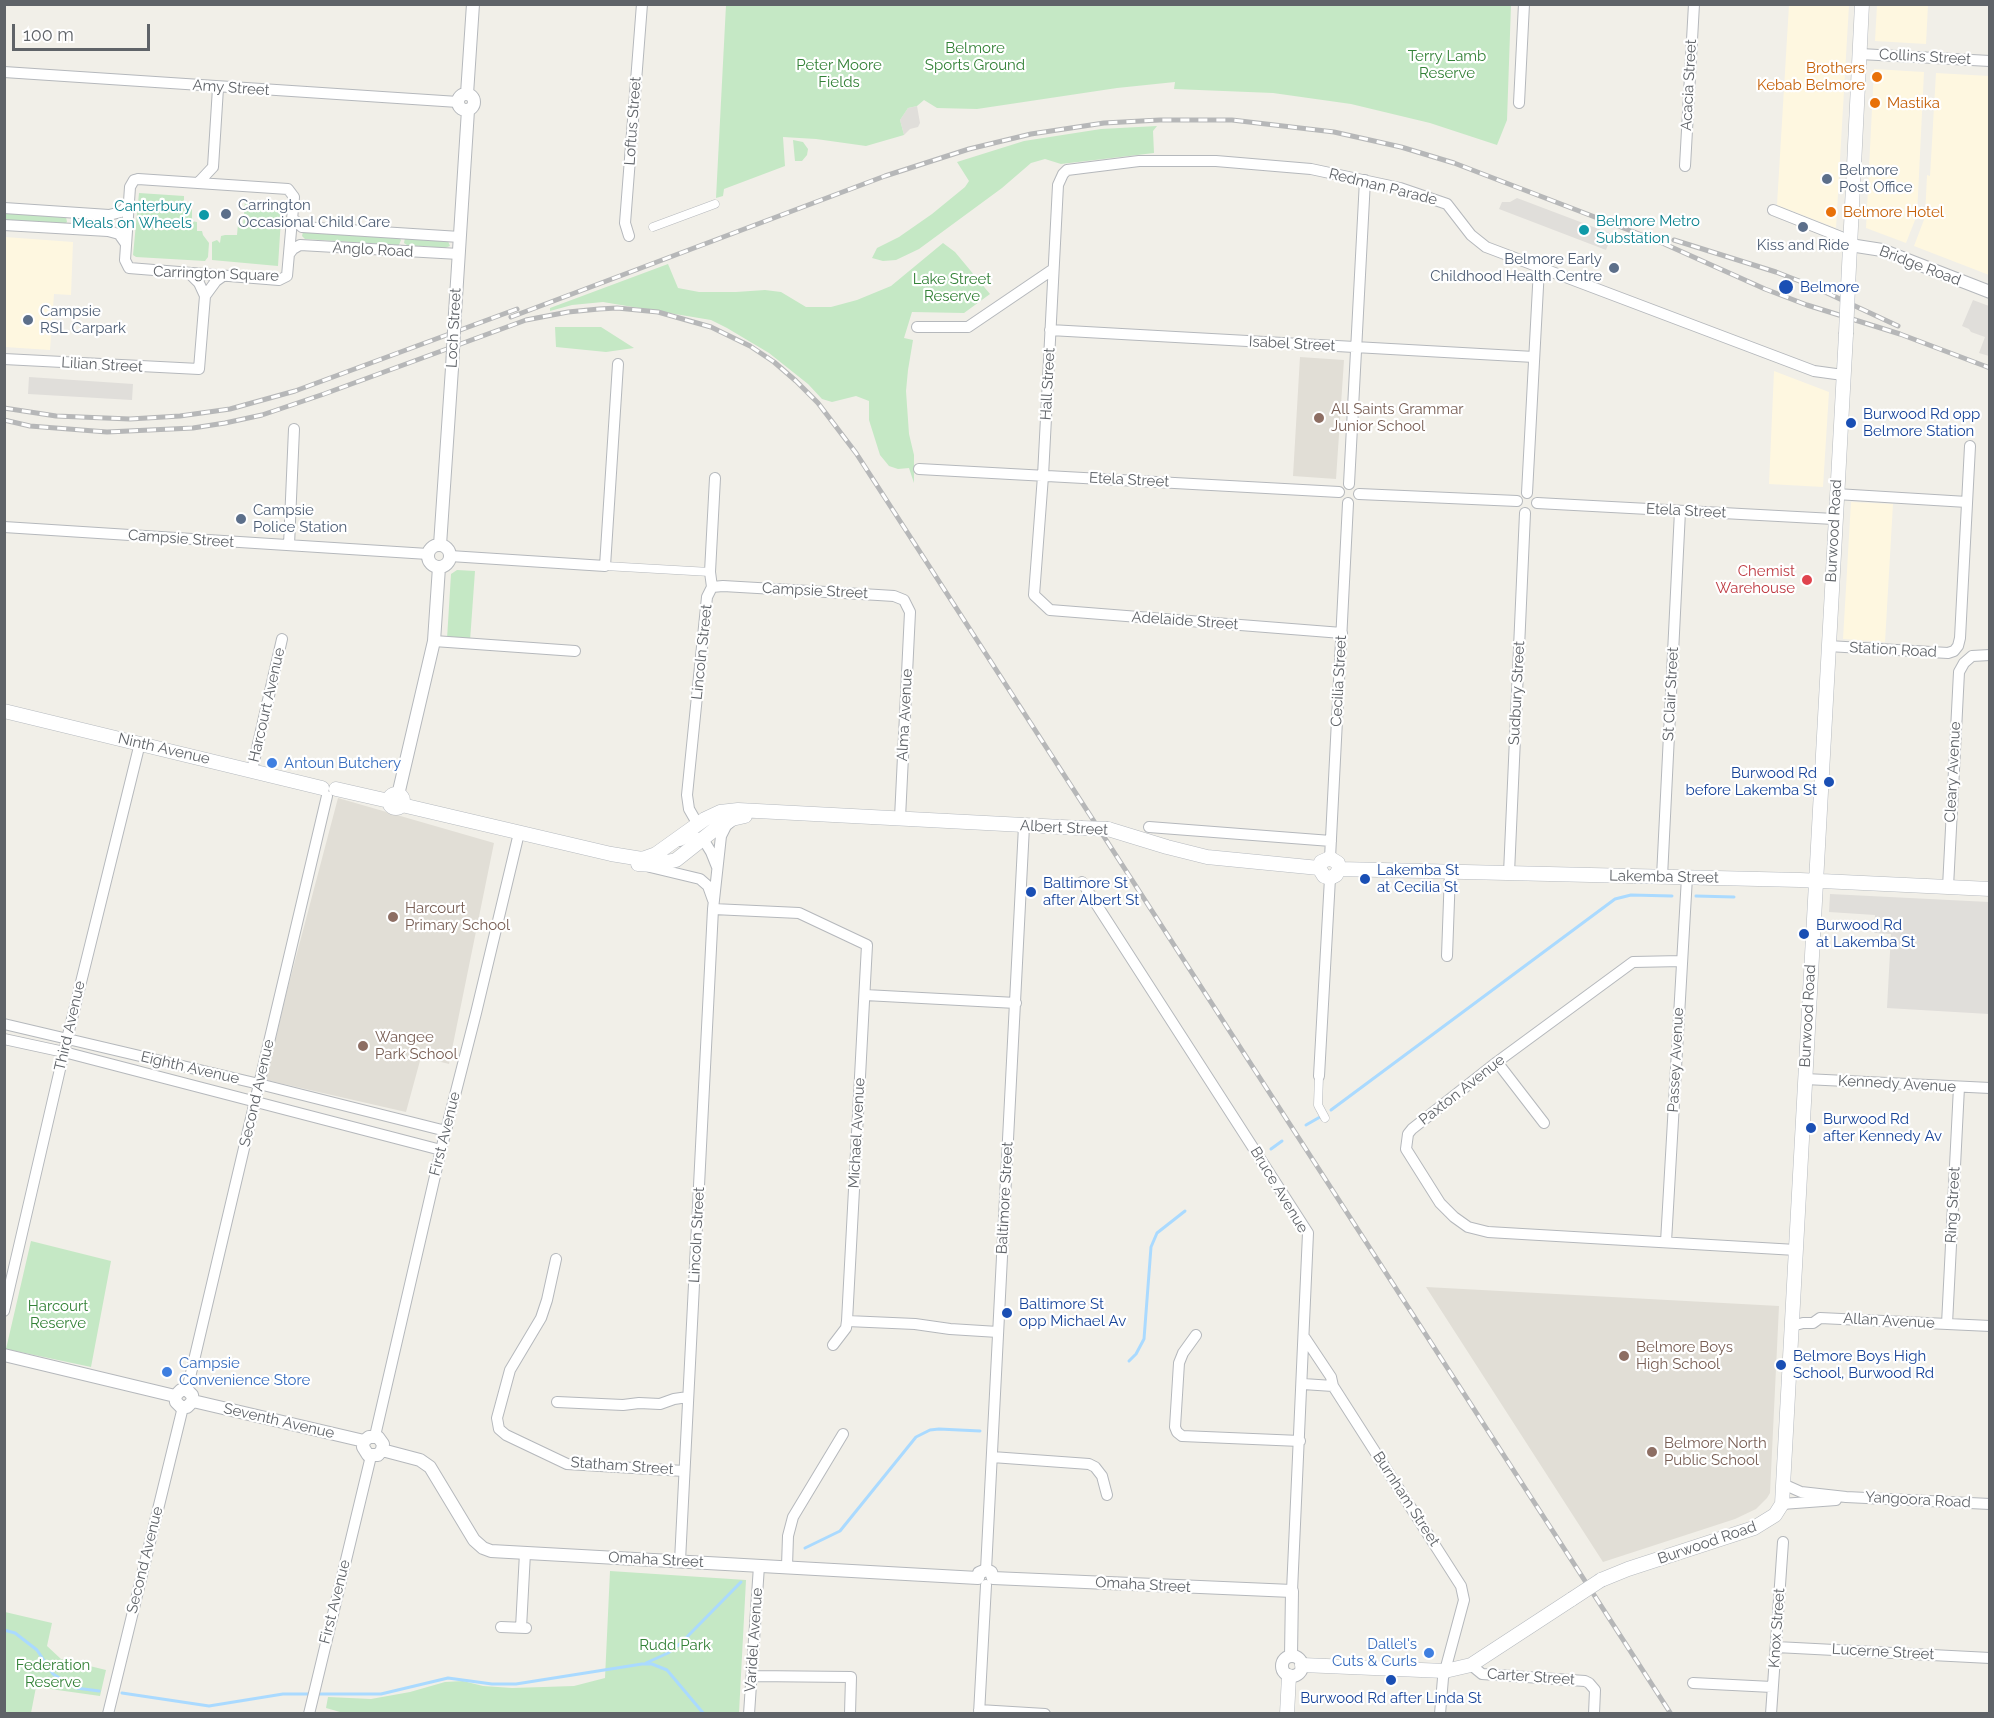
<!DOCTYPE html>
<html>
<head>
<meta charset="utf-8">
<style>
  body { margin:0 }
  #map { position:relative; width:1994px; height:1718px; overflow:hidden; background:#f1efe8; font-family:Raleway,sans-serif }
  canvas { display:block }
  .frame { position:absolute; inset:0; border:6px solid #5f6368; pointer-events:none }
  .scale { position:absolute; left:12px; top:24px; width:138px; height:27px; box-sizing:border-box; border:3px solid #5f6368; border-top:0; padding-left:8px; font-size:18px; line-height:21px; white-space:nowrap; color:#5f6368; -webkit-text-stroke:4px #fff; paint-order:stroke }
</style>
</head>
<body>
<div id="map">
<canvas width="1994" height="1718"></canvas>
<div class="frame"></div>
<div class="scale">100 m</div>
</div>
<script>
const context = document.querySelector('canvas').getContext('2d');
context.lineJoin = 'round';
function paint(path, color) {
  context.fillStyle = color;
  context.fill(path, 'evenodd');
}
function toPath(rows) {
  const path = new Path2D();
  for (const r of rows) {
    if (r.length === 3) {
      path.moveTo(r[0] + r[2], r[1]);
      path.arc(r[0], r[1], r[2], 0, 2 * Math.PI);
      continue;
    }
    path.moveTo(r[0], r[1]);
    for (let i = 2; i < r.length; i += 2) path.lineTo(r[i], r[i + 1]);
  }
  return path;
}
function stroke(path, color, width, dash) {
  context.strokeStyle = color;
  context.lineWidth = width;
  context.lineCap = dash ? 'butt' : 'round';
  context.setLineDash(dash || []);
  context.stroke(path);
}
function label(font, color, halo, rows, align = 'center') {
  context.font = font + ' Raleway,sans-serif';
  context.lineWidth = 4.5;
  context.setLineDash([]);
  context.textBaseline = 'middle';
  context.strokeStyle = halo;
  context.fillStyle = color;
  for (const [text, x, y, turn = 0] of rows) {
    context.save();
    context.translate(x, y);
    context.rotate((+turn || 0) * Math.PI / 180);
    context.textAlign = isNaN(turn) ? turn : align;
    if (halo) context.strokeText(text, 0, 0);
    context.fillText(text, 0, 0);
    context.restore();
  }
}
paint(toPath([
  [1789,5,1849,5,1836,228,1777,205],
  [1877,5,1928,5,1926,44,1875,41],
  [1874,69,1924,72,1917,215,1906,243,1866,228],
  [1936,73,1989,76,1989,275,1914,246,1925,217,1927,175,1930,176],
  [5,237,73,242,71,295,54,294,50,350,5,347],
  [1774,371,1829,392,1823,487,1769,484],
  [1851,502,1893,504,1885,642,1843,639]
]), '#fef7e0');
paint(toPath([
  [917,106,920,123,918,127,910,129,904,135,900,120,908,108],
  [1517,198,1612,234,1606,250,1499,209,1502,202,1510,202],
  [1973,300,1989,306,1989,356,1979,353,1985,337,1971,332,1969,329,1962,326],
  [29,377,133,384,132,400,28,394],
  [1830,894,1989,902,1989,1014,1887,1008,1891,934,1874,933,1875,915,1829,912]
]), '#e0deda');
paint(toPath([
  [1300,357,1344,360,1336,479,1293,476],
  [338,798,494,843,449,1064,421,1057,406,1112,266,1080,287,991],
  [1426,1287,1779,1306,1770,1493,1767,1498,1756,1509,1735,1519,1603,1562]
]), '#e1ded6');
paint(toPath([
  [726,5,1511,5,1507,120,1497,145,1430,123,1351,104,1273,93,1174,89,1175,82,1117,88,977,109,937,108,924,100,917,106,908,108,900,120,904,135,866,146,816,139,783,137,785,166,724,189,723,196,716,198],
  [1157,126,1153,131,1154,153,1061,164,1045,159,1031,163,1002,188,919,249,896,260,883,261,872,258,877,248,899,237,932,214,965,187,969,181,957,162,1024,141,1101,129],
  [793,140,803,142,808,149,807,155,802,161,795,161],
  [139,193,184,196,184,207,192,209,192,221,197,222,197,231,202,231,203,235,209,243,208,257,205,261,136,257,133,255],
  [245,201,282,203,278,266,212,260,212,242,217,240,220,243,221,236,225,235,237,235,238,224,243,225],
  [4,213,66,217,67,222,65,224,5,221],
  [303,232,399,237,401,240,399,245,396,245,305,239,302,236],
  [405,238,448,241,450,246,445,248,407,245,404,243],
  [943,243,955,252,990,294,964,313,912,312,904,338,913,340,908,370,906,391,909,434,914,455,914,483,909,468,898,469,889,466,880,455,869,420,869,401,856,396,832,402,822,399,808,384,769,353,727,328,711,320,603,302,572,305,550,311,550,308,668,264,678,288,699,292,736,292,765,290,781,292,806,307,831,307,857,300,891,286],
  [555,327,601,327,634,348,606,352,556,347],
  [457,570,475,571,470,641,447,639,451,574],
  [31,1241,111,1261,91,1367,6,1349],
  [610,1571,746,1580,739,1713,347,1714,326,1708,328,1697,371,1699,410,1692,445,1682,463,1681,483,1686,512,1688,574,1686,605,1678],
  [5,1612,52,1623,47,1646,61,1659,106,1670,100,1696,36,1687,31,1713,5,1713]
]), '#c5e8c5');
stroke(toPath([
  [1696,896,1734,897],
  [1331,1110,1615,899,1631,895,1672,896],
  [1306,1125,1320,1117],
  [1271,1149,1282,1141],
  [1129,1361,1136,1354,1144,1339,1151,1247,1157,1233,1185,1211],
  [805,1548,840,1531,916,1437,930,1430,939,1429,980,1431],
  [4,1630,15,1633,37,1650,53,1674,76,1688,99,1691],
  [646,1663,668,1653,681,1643,741,1582],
  [122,1693,209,1706,283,1694,311,1694],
  [317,1694,381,1694,448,1678,492,1684,516,1684,642,1664,652,1664,667,1670,704,1714]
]), '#aadaff', 3);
const pedestrian = toPath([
  [653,227,715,204],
  [605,566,710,572],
  [1319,1076,1318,1105,1325,1118]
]);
const minor = toPath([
  [1860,54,1990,61],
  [4,72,458,102],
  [1519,103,1524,4],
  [1685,166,1694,4],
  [138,179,288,189,294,197,287,276,279,280,129,268,125,260,130,187,134,180,138,179],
  [198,183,213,167,218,88],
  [4,208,109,215,121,212,128,205],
  [1773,210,1841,237,1850,245],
  [292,218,302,227,460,237],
  [4,225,108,231,119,234,126,244],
  [629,236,625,223,642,4],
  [290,253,293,249,300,245,459,254],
  [205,296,216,281,223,276],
  [917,327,968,327,1052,270],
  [1050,330,1534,357],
  [4,359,199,369,205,296,199,283,190,274],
  [919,469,1339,492],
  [1349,484,1365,180],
  [1527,493,1539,268],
  [1359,494,1517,501],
  [1836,494,1967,502],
  [1537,503,1834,519],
  [4,527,428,554],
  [289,545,294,429],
  [450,556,605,566,618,364],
  [712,587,723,586,878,595,894,596,904,600,910,612,900,818],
  [1342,633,1050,610,1034,595,1043,476,1058,185,1063,174,1067,170,1139,161,1216,161,1311,169,1400,188,1447,204,1471,235,1486,247,1814,371,1843,375],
  [434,641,575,651],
  [1828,646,1948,653,1954,651,1958,646,1960,638,1970,446],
  [252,770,282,639],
  [697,823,689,809,687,795,707,597,712,587,710,572,715,478],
  [1149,827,1331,841],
  [680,841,691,836,703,839,711,852,717,867],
  [1330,858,1348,503],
  [650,867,700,879,708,886,713,900],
  [1509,873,1525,513],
  [1662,877,1680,511],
  [1082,882,1308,1233,1292,1591],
  [1948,887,1959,672,1964,663,1972,656,1990,655],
  [713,909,799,913,867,945,847,1321,846,1328,833,1345],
  [1447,956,1450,872],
  [1682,961,1633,962,1497,1062,1412,1129,1408,1134,1406,1149,1440,1203,1454,1217,1468,1227,1488,1232,1796,1250],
  [865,995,1016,1003],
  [4,1024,259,1084,446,1131],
  [4,1039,64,1052,441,1150],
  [1497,1062,1544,1123],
  [1319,1076,1330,878],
  [1805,1079,1990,1088],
  [1666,1242,1687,877],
  [556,1259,547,1300,541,1318,510,1370,497,1418,499,1429,506,1435,567,1464,684,1471],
  [4,1311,67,1039,140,743],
  [847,1321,915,1324,950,1329,998,1332],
  [1947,1324,1959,1087],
  [1792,1326,1803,1323,1813,1323,1820,1318,1990,1326],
  [1196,1335,1183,1353,1179,1363,1175,1427,1177,1432,1182,1436,1300,1441],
  [1305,1338,1331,1377,1333,1386,1461,1586,1464,1600,1443,1678,1440,1714],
  [1303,1384,1333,1386],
  [187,1390,327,796],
  [557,1402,623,1405,639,1403,660,1404,674,1399,688,1397],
  [375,1436,441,1150,476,1013,519,833],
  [992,1457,1089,1464,1095,1467,1102,1476,1107,1495],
  [1783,1484,1801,1492,1846,1497,1990,1504],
  [1782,1504,1836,1500],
  [680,1561,713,909,721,836,726,826,732,821],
  [787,1566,788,1536,793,1517,843,1434],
  [986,1570,1024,826],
  [501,1627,526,1628],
  [521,1628,525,1553],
  [1776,1647,1990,1658],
  [1471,1665,1482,1674,1585,1681,1589,1683,1595,1690,1594,1714],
  [752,1676,851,1677,850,1714],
  [1693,1683,1772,1687],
  [979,1710,1045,1714],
  [108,1714,183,1407],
  [309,1714,371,1456],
  [749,1714,759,1566],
  [979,1714,986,1585],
  [1771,1714,1783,1542]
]);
const tertiary = toPath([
  [466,102,8],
  [467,94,473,4],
  [1850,245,1882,250,1990,292],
  [455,313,468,110],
  [439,556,11],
  [440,545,452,368],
  [398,795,434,641,439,567],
  [4,1355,175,1396],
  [175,1396,176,1402,181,1407,187,1407,193,1401],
  [175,1396,181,1390,187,1390,192,1395,193,1401],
  [193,1401,364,1441],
  [364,1441,363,1447,368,1455,378,1455,382,1450],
  [364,1441,369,1437,378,1437,383,1444,382,1450],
  [382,1450,420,1460,430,1467,474,1540,483,1548,491,1551,978,1578],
  [978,1578,979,1573,986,1570,991,1572,993,1578],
  [993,1578,1292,1591,1291,1656],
  [1292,1666,10]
]);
const secondary = toPath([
  [1848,287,1862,4],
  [4,711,322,788],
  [336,789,389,801],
  [396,801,7],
  [402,805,611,854,642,859,656,854,705,819,720,812,738,810,1081,828],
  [1108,829,1167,847,1207,857,1319,868],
  [638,864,654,865,676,860,719,826,732,819,745,816],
  [1319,868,1321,862,1330,858,1338,863,1339,869],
  [1319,868,1324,876,1330,878,1336,875,1339,869],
  [1339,869,1800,880,1990,889],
  [1601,1580,1628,1569,1754,1528,1775,1515,1782,1504,1846,334],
  [1302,1665,1445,1671,1471,1665,1572,1599],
  [1287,1714,1289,1676]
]);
stroke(pedestrian, '#b5b8bc', 9);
stroke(minor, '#b5b8bc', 12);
stroke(tertiary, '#b5b8bc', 14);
stroke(secondary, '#b6babf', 15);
stroke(pedestrian, '#fff', 8);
stroke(minor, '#fff', 10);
stroke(tertiary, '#fff', 12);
stroke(secondary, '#fff', 14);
const rail = toPath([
  [1674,240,1776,272,1812,286,1898,326],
  [511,317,885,176,969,149,1031,134,1104,123,1160,120,1232,120,1334,132,1401,147,1454,163,1660,242,1765,289,1807,305,1900,334,1990,368],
  [4,408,56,416,130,419,180,416,230,409,295,391,517,309],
  [4,420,30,426,107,432,193,428,225,423,262,415,324,394,526,320,568,312,599,309,617,308,658,312,711,327,750,346,774,362,796,381,818,403,856,453,1671,1714]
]);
stroke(rail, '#b6b7b8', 5);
stroke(rail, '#fff', 3, [9]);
const tertiaryBridge = toPath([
  [452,368,455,313]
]);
const secondaryBridge = toPath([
  [1846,334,1848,287],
  [1081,828,1108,829],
  [1572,1599,1601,1580]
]);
stroke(tertiaryBridge, '#b5b8bc', 14, []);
stroke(secondaryBridge, '#b6babf', 15, []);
stroke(tertiaryBridge, '#fff', 12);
stroke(secondaryBridge, '#fff', 14);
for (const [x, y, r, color] of [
  [1877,77,6,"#e8710a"],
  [1875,103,6,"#e8710a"],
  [1827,179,6,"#5c6f8a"],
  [1831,212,6,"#e8710a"],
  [226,214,6,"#5c6f8a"],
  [204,215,6,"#0f9aa8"],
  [1803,227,6,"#5c6f8a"],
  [1584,230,6,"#0f9aa8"],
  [1614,268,6,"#5c6f8a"],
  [1786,287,8,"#1a4fb4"],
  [28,320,6,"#5c6f8a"],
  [1319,418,6,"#8d6e63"],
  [1851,423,6,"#1a4fb4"],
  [241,519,6,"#5c6f8a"],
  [1807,580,6,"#e0444e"],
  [272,763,6,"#3f7fe0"],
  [1829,782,6,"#1a4fb4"],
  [1365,879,6,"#1a4fb4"],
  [1031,892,6,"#1a4fb4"],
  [393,917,6,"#8d6e63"],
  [1804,934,6,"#1a4fb4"],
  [363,1046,6,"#8d6e63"],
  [1811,1128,6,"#1a4fb4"],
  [1007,1313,6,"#1a4fb4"],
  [1624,1356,6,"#8d6e63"],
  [1781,1365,6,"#1a4fb4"],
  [167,1372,6,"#3f7fe0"],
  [1652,1452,6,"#8d6e63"],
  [1429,1653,6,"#3f7fe0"],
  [1391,1680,6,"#1a4fb4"]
]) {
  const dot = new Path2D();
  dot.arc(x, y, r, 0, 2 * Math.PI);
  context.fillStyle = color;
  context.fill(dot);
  stroke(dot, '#fff', 2);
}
label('15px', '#348238', '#fff', [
  ["Belmore",975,48],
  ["Sports Ground",975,65],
  ["Terry Lamb",1447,56],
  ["Reserve",1447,73],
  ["Peter Moore",839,65],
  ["Fields",839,82],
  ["Lake Street",952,279],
  ["Reserve",952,296],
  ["Harcourt",58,1306],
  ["Reserve",58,1323],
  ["Rudd Park",675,1645],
  ["Federation",53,1665],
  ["Reserve",53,1682]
]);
label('15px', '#5f6368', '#fff', [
  ["Collins Street",1925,57,3],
  ["Acacia Street",1689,85,-87],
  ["Amy Street",231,88,4],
  ["Loftus Street",633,121,-86],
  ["Redman Parade",1383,187,14],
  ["Anglo Road",373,250,3],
  ["Bridge Road",1920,266,21],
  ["Carrington Square",216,274,2],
  ["Loch Street",454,328,-87],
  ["Isabel Street",1292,344,3],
  ["Lilian Street",102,365,3],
  ["Hall Street",1048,384,-87],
  ["Etela Street",1129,480,3],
  ["Etela Street",1686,511,3],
  ["Burwood Road",1834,531,-87],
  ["Campsie Street",181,539,4],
  ["Campsie Street",815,591,3],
  ["Adelaide Street",1185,621,4],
  ["Station Road",1893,650,3],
  ["Lincoln Street",702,652,-84],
  ["Cecilia Street",1339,681,-87],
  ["Sudbury Street",1517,693,-87],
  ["St Clair Street",1671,694,-87],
  ["Harcourt Avenue",267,705,-77],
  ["Alma Avenue",905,715,-87],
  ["Ninth Avenue",164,749,13],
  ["Cleary Avenue",1953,772,-87],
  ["Albert Street",1064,828,3],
  ["Lakemba Street",1664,877,1],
  ["Burwood Road",1808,1016,-87],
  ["Third Avenue",70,1026,-77],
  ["Passey Avenue",1676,1060,-87],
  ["Eighth Avenue",190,1068,13],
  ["Kennedy Avenue",1897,1084,3],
  ["Paxton Avenue",1462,1090,-38],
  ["Second Avenue",257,1093,-77],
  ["Michael Avenue",857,1133,-87],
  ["First Avenue",445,1134,-76],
  ["Bruce Avenue",1279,1190,59],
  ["Baltimore Street",1005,1198,-87],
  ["Ring Street",1953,1205,-87],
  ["Lincoln Street",697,1235,-87],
  ["Allan Avenue",1889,1321,3],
  ["Seventh Avenue",279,1421,13],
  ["Statham Street",622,1466,4],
  ["Burnham Street",1406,1499,57],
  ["Yangoora Road",1918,1500,3],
  ["Burwood Road",1707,1543,-19],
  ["Second Avenue",145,1560,-76],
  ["Omaha Street",656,1560,3],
  ["Omaha Street",1143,1585,3],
  ["First Avenue",335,1602,-76],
  ["Knox Street",1777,1628,-86],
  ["Varidel Avenue",754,1640,-86],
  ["Lucerne Street",1883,1652,3],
  ["Carter Street",1531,1677,4]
]);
label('15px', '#c56008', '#fff', [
  ["Brothers",1865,68,"right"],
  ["Kebab Belmore",1865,85,"right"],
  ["Mastika",1887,103],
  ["Belmore Hotel",1843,212]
], 'left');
label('15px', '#4e5e75', '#fff', [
  ["Belmore",1839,170],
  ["Post Office",1839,187],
  ["Carrington",238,205],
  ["Occasional Child Care",238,222],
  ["Kiss and Ride",1803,245,"center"],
  ["Belmore Early",1602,259,"right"],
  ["Childhood Health Centre",1602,276,"right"],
  ["Campsie",40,311],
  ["RSL Carpark",40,328],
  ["Campsie",253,510],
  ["Police Station",253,527]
], 'left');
label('15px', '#0d838f', '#fff', [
  ["Canterbury",192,206],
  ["Meals on Wheels",192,223],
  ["Belmore Metro",1596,221,"left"],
  ["Substation",1596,238,"left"]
], 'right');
label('15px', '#164399', '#fff', [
  ["Belmore",1800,287],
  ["Burwood Rd opp",1863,414],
  ["Belmore Station",1863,431],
  ["Burwood Rd",1817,773,"right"],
  ["before Lakemba St",1817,790,"right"],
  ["Lakemba St",1377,870],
  ["at Cecilia St",1377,887],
  ["Baltimore St",1043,883],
  ["after Albert St",1043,900],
  ["Burwood Rd",1816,925],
  ["at Lakemba St",1816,942],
  ["Burwood Rd",1823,1119],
  ["after Kennedy Av",1823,1136],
  ["Baltimore St",1019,1304],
  ["opp Michael Av",1019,1321],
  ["Belmore Boys High",1793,1356],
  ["School, Burwood Rd",1793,1373],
  ["Burwood Rd after Linda St",1391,1698,"center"]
], 'left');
label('15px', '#785e54', '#fff', [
  ["All Saints Grammar",1331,409],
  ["Junior School",1331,426],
  ["Harcourt",405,908],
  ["Primary School",405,925],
  ["Wangee",375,1037],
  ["Park School",375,1054],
  ["Belmore Boys",1636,1347],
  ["High School",1636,1364],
  ["Belmore North",1664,1443],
  ["Public School",1664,1460]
], 'left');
label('15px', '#be3a42', '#fff', [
  ["Chemist",1795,571],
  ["Warehouse",1795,588]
], 'right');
label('15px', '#366cbe', '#fff', [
  ["Antoun Butchery",284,763],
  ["Campsie",179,1363],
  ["Convenience Store",179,1380],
  ["Dallel's",1417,1644,"right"],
  ["Cuts & Curls",1417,1661,"right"]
], 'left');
</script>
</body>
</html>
